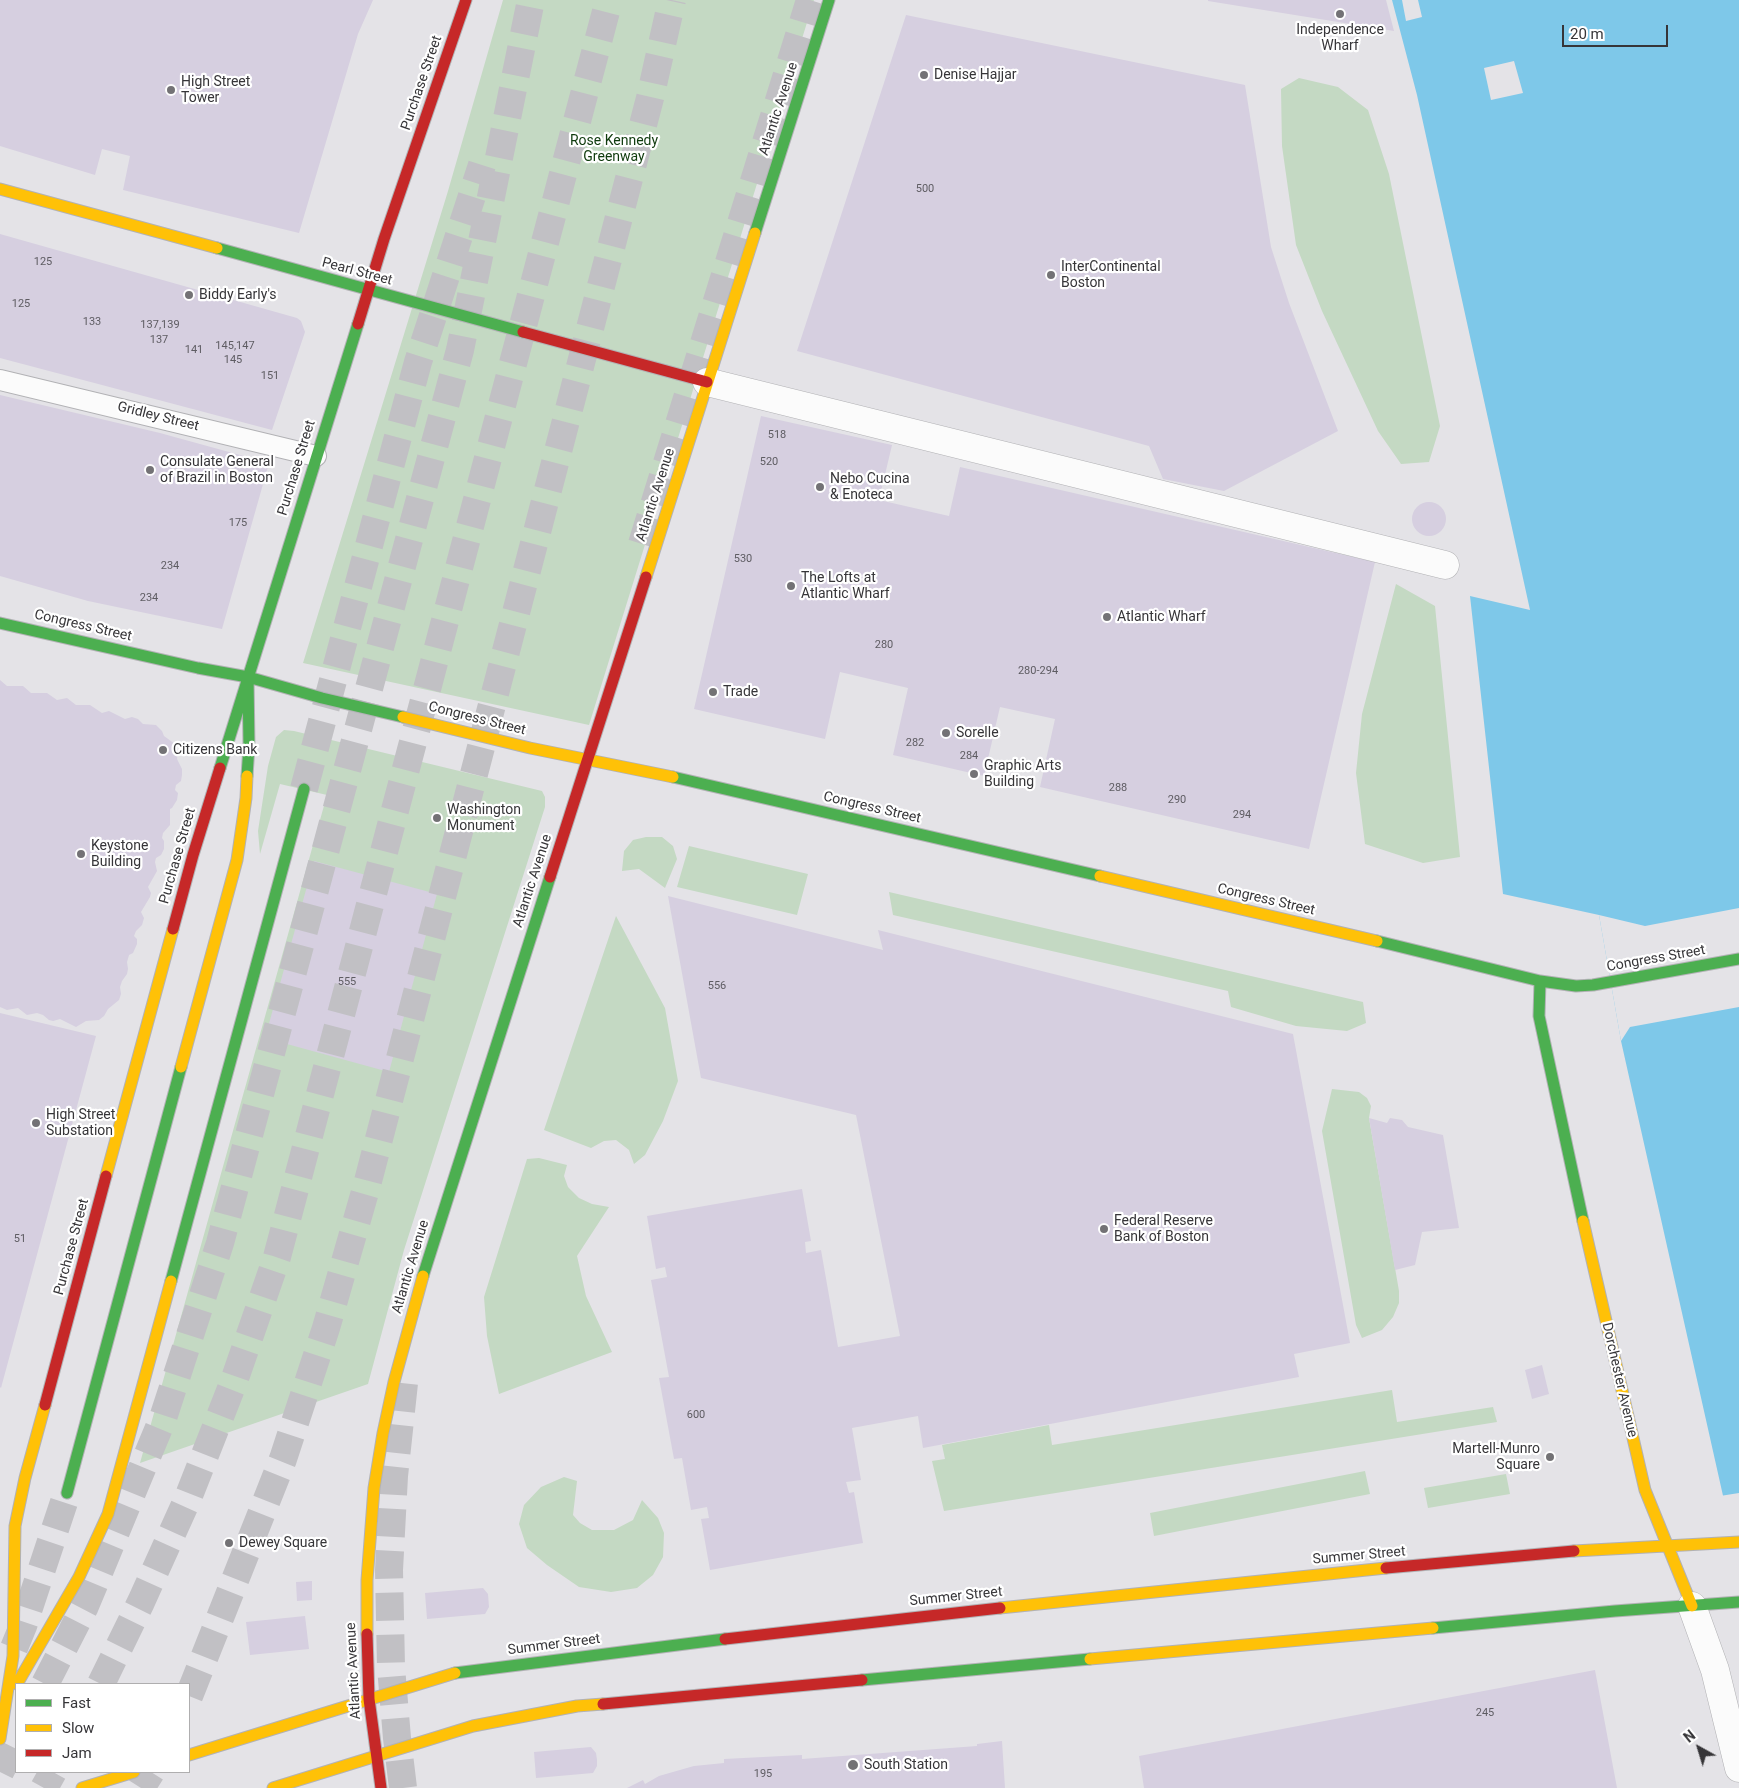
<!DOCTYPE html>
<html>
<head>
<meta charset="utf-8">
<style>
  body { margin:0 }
  #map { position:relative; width:1739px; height:1788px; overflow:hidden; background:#e4e3e7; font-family:Roboto,sans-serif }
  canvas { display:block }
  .legend { position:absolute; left:15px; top:1683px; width:175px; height:90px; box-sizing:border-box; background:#fff; border:1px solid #afaeaf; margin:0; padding:6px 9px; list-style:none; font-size:15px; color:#363538 }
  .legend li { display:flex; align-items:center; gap:10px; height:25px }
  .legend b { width:25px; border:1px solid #afaeaf }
  .north { position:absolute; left:1674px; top:1723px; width:50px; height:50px; -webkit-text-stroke:4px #fff; paint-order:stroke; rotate:321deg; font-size:14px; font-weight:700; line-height:20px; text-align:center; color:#363538 }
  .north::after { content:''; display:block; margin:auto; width:18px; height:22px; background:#363538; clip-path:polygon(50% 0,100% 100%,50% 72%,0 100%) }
  .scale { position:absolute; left:1562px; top:25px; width:106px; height:22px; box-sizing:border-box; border:2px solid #363538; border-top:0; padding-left:6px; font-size:15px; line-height:18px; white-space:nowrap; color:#363538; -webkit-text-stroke:4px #fff; paint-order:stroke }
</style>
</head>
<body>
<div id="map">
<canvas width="1739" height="1788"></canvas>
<ul class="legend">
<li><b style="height:6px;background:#4caf50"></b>Fast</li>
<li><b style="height:6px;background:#ffc107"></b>Slow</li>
<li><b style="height:6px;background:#c62828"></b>Jam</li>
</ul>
<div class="north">N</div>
<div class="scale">20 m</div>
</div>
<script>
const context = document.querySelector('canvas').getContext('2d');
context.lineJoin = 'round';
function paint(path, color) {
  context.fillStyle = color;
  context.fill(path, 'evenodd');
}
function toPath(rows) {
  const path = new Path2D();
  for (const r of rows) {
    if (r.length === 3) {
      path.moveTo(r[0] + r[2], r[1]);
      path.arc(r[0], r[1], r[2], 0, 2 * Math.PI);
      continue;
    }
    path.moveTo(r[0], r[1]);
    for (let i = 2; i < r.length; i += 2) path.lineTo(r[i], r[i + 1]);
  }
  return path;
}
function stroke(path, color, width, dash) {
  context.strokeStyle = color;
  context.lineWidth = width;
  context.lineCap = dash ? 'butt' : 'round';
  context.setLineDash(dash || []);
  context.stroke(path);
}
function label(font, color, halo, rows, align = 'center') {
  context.font = font + ' Roboto,sans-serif';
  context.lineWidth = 4.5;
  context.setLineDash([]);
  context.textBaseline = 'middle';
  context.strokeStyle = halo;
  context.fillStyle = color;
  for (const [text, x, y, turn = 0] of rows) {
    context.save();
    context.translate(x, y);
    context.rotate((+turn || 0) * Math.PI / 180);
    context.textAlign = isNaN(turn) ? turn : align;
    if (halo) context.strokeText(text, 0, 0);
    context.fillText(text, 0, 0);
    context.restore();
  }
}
paint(toPath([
  [503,0,814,0,589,725,303,663,448,191],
  [1299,78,1338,87,1368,110,1389,174,1440,426,1429,462,1401,464,1378,431,1322,311,1296,245,1282,146,1281,89],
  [1396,584,1435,606,1460,857,1423,863,1365,844,1356,773,1362,714],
  [284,730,294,731,542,791,545,797,545,807,404,1250,368,1384,140,1463,327,795,280,784,260,854,258,831,268,766,276,737],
  [646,837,662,837,673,846,677,859,665,888,639,869,622,871,624,851,633,840],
  [689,846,808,874,797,915,677,887],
  [889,892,1363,1002,1366,1023,1347,1031,1296,1026,1231,1007,1228,991,893,915],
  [616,916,665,1008,678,1081,663,1121,645,1155,634,1164,629,1150,616,1140,604,1141,591,1148,544,1130],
  [1332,1089,1359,1092,1367,1098,1371,1106,1369,1118,1399,1291,1399,1303,1393,1317,1382,1330,1362,1338,1356,1325,1322,1131],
  [539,1158,567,1165,564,1176,568,1187,579,1198,592,1204,609,1207,577,1256,586,1296,612,1352,499,1394,487,1336,484,1297,527,1159],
  [1392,1390,1397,1422,1493,1407,1497,1422,944,1511,932,1461,945,1459,942,1445,1049,1425,1052,1445],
  [1365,1471,1370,1494,1154,1536,1150,1513],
  [1506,1474,1510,1494,1428,1508,1424,1488],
  [564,1477,577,1481,573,1515,580,1523,592,1530,614,1530,633,1520,642,1500,658,1518,664,1533,663,1557,653,1575,637,1588,611,1592,579,1587,547,1565,527,1548,519,1524,524,1505,541,1487]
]), '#c4d9c3');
paint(toPath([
  [1392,0,1739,0,1739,1567,1621,1041,1599,915,1503,894,1470,596,1530,610,1417,95]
]), '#7ec8e9');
paint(toPath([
  [1402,0,1418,0,1422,17,1406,21],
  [1514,61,1523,93,1491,100,1484,68],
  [1739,908,1739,1007,1630,1027,1621,1041,1599,915,1645,926],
  [1739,1493,1739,1570,1737,1568,1720,1496]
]), '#e4e3e7');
paint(toPath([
  [0,0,373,0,358,34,299,233,123,190,130,156,102,149,95,175,0,146],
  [1208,0,1386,0,1394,31,1208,1],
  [906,15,1245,85,1271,247,1289,303,1338,431,1224,491,1163,479,1149,446,797,351],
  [0,234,297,318,301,321,305,332,272,430,0,358],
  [0,395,160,433,269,463,222,629,88,601,0,576],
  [761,416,892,445,879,500,949,516,960,467,1375,562,1309,849,1040,787,1055,719,1000,707,984,776,893,755,908,688,840,672,825,739,694,709],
  [1429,519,17],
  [0,680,7,686,23,686,31,693,47,693,57,700,67,698,76,705,90,705,102,713,109,711,125,719,132,717,138,719,143,724,156,725,162,731,164,736,175,744,178,751,177,759,182,769,182,775,181,781,176,785,175,790,178,793,177,800,172,808,170,809,170,825,163,833,162,838,164,841,164,849,161,855,156,858,155,862,157,871,148,887,151,893,150,897,141,912,144,918,142,925,136,931,134,936,137,939,137,944,133,953,129,955,127,962,128,969,127,974,122,981,120,987,121,994,119,1000,108,1009,104,1016,99,1020,86,1021,76,1027,60,1019,53,1021,49,1020,43,1015,37,1013,27,1015,18,1008,7,1010,0,1007],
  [314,861,437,894,389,1072,265,1038],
  [668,896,883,950,878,930,1293,1034,1350,1343,1294,1354,1299,1377,923,1448,918,1416,852,1428,861,1480,846,1482,849,1493,854,1492,863,1543,710,1570,701,1519,709,1518,707,1507,691,1510,682,1458,674,1459,659,1378,669,1377,651,1280,667,1277,665,1267,656,1269,647,1216,802,1189,811,1241,805,1242,806,1253,821,1250,838,1347,900,1336,856,1115,701,1078],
  [0,1013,96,1036,1,1388,0,1387],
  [1369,1118,1387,1123,1390,1118,1402,1120,1408,1127,1443,1135,1459,1228,1422,1232,1415,1265,1395,1270],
  [1542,1365,1549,1394,1532,1399,1525,1370],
  [312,1581,312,1600,297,1601,296,1582],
  [483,1588,488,1594,489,1607,485,1614,427,1619,425,1593],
  [305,1616,309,1649,250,1655,246,1622],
  [1595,1670,1617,1788,1144,1788,1139,1756],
  [1002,1741,1005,1788,627,1788,643,1780,645,1784,659,1776,694,1766,724,1763,724,1759,802,1755,802,1759,977,1746,977,1744],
  [591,1747,596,1753,597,1760,597,1766,593,1773,536,1778,534,1752]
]), '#d6cfe0');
stroke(toPath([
  [642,544,810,0],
  [304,789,418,362,482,165],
  [14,1648,23,1626,67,1493],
  [45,1684,85,1606,163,1418,220,1243,460,350,531,0],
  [101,1684,141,1602,188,1498,234,1381,277,1257,609,0],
  [189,1696,283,1459,326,1328,367,1185,650,98,672,0],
  [0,1772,16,1740],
  [44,1788,53,1772],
  [141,1788,151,1772],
  [403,1788,397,1738,391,1667,389,1570,394,1476,404,1383]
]), '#c1c0c4', 28, [28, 14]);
const lane = toPath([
  [0,380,316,456]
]);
const street = toPath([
  [707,382,1445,565],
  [1692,1606,1715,1670,1739,1768]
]);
const fast = toPath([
  [755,233,829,0],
  [217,248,523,332],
  [0,623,198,668,248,677,322,698,403,717],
  [220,768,358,324],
  [247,776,249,746,248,677],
  [673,777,1100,876],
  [1377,941,1540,981,1539,1016,1583,1221],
  [1540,981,1576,986,1593,985,1739,959],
  [423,1276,550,877],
  [171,1281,304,789],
  [67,1493,181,1067],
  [1433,1628,1615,1611,1739,1602],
  [455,1673,725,1639],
  [862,1680,1090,1659]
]);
const slow = toPath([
  [0,189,217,248],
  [646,577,755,233],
  [403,717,530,748,673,777],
  [1100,876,1377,941],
  [181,1067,237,860,246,798,247,776],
  [106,1176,173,929],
  [1583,1221,1645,1490,1692,1606],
  [1574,1551,1739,1542],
  [1000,1608,1386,1568],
  [367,1634,367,1580,374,1488,383,1433,394,1382,423,1276],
  [1090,1659,1433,1628],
  [17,1684,79,1577,108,1514,171,1281],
  [0,1739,13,1656,15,1526,25,1478,45,1405],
  [189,1755,455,1673],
  [82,1788,134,1772],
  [273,1788,473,1726,577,1706,603,1704]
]);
const jam = toPath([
  [358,324,384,239,466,0],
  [523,332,707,382],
  [550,877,646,577],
  [173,929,193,855,220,768],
  [45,1405,106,1176],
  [1386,1568,1574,1551],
  [367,1634,369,1699,381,1788],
  [725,1639,1000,1608],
  [603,1704,862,1680]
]);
stroke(lane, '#b2b2b5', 22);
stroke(street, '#b2b2b5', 29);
stroke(fast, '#b2b2b5', 13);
stroke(slow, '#b2b2b5', 13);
stroke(jam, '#b2b2b5', 13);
stroke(lane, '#fbfbfb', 20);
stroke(street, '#fbfbfb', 28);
stroke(fast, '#4caf50', 11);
stroke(slow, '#ffc107', 11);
stroke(jam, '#c62828', 11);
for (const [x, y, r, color] of [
  [1340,14,5,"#737275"],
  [924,75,5,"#737275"],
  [171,90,5,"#737275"],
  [1051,275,5,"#737275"],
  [189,295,5,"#737275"],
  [150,470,5,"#737275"],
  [820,487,5,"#737275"],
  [791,586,5,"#737275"],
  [1107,617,5,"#737275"],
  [713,692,5,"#737275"],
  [946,733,5,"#737275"],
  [163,750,5,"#737275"],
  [974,774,5,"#737275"],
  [437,818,5,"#737275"],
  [81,854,5,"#737275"],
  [36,1123,5,"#737275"],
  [1104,1229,5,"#737275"],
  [1550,1457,5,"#737275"],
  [229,1543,5,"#737275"],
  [853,1765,6,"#737275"]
]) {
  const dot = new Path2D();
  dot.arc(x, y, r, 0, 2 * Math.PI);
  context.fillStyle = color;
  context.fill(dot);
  stroke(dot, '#fff', 2);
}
label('11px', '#5e5c62', null, [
  ["500",925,189],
  ["125",43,262],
  ["125",21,304],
  ["133",92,322],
  ["137,139",160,325],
  ["137",159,340],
  ["145,147",235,346],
  ["141",194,350],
  ["145",233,360],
  ["151",270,376],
  ["518",777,435],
  ["520",769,462],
  ["175",238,523],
  ["530",743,559],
  ["234",170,566],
  ["234",149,598],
  ["280",884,645],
  ["280-294",1038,671],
  ["282",915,743],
  ["284",969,756],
  ["288",1118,788],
  ["290",1177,800],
  ["294",1242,815],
  ["555",347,982],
  ["556",717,986],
  ["51",20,1239],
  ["600",696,1415],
  ["245",1485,1713],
  ["195",763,1774]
]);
label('14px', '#363538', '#fff', [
  ["Independence",1340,30,"center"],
  ["Wharf",1340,46,"center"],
  ["Denise Hajjar",934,75],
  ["High Street",181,82],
  ["Tower",181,98],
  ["InterContinental",1061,267],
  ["Boston",1061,283],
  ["Biddy Early's",199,295],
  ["Consulate General",160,462],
  ["of Brazil in Boston",160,478],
  ["Nebo Cucina",830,479],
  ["& Enoteca",830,495],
  ["The Lofts at",801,578],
  ["Atlantic Wharf",801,594],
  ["Atlantic Wharf",1117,617],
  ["Trade",723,692],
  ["Sorelle",956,733],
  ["Citizens Bank",173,750],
  ["Graphic Arts",984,766],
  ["Building",984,782],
  ["Washington",447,810],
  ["Monument",447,826],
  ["Keystone",91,846],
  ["Building",91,862],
  ["High Street",46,1115],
  ["Substation",46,1131],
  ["Federal Reserve",1114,1221],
  ["Bank of Boston",1114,1237],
  ["Martell-Munro",1540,1449,"right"],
  ["Square",1540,1465,"right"],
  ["Dewey Square",239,1543],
  ["South Station",864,1765]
], 'left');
label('14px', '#363538', '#fff', [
  ["Purchase Street",422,83,-71],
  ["Atlantic Avenue",779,109,-72],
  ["Pearl Street",357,272,15],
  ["Gridley Street",158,417,14],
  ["Purchase Street",297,468,-73],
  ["Atlantic Avenue",656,495,-72],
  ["Congress Street",83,626,13],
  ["Congress Street",477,719,14],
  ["Congress Street",872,808,13],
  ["Purchase Street",178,856,-74],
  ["Atlantic Avenue",533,881,-72],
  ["Congress Street",1266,900,13],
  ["Congress Street",1656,959,-10],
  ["Purchase Street",72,1247,-75],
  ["Atlantic Avenue",411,1267,-73],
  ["Dorchester Avenue",1619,1380,77],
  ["Summer Street",1359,1556,-5],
  ["Summer Street",956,1597,-6],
  ["Summer Street",554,1645,-7],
  ["Atlantic Avenue",354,1671,-93]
]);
label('14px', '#0f3b0d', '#fff', [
  ["Rose Kennedy",614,141],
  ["Greenway",614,157]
]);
</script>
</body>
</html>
